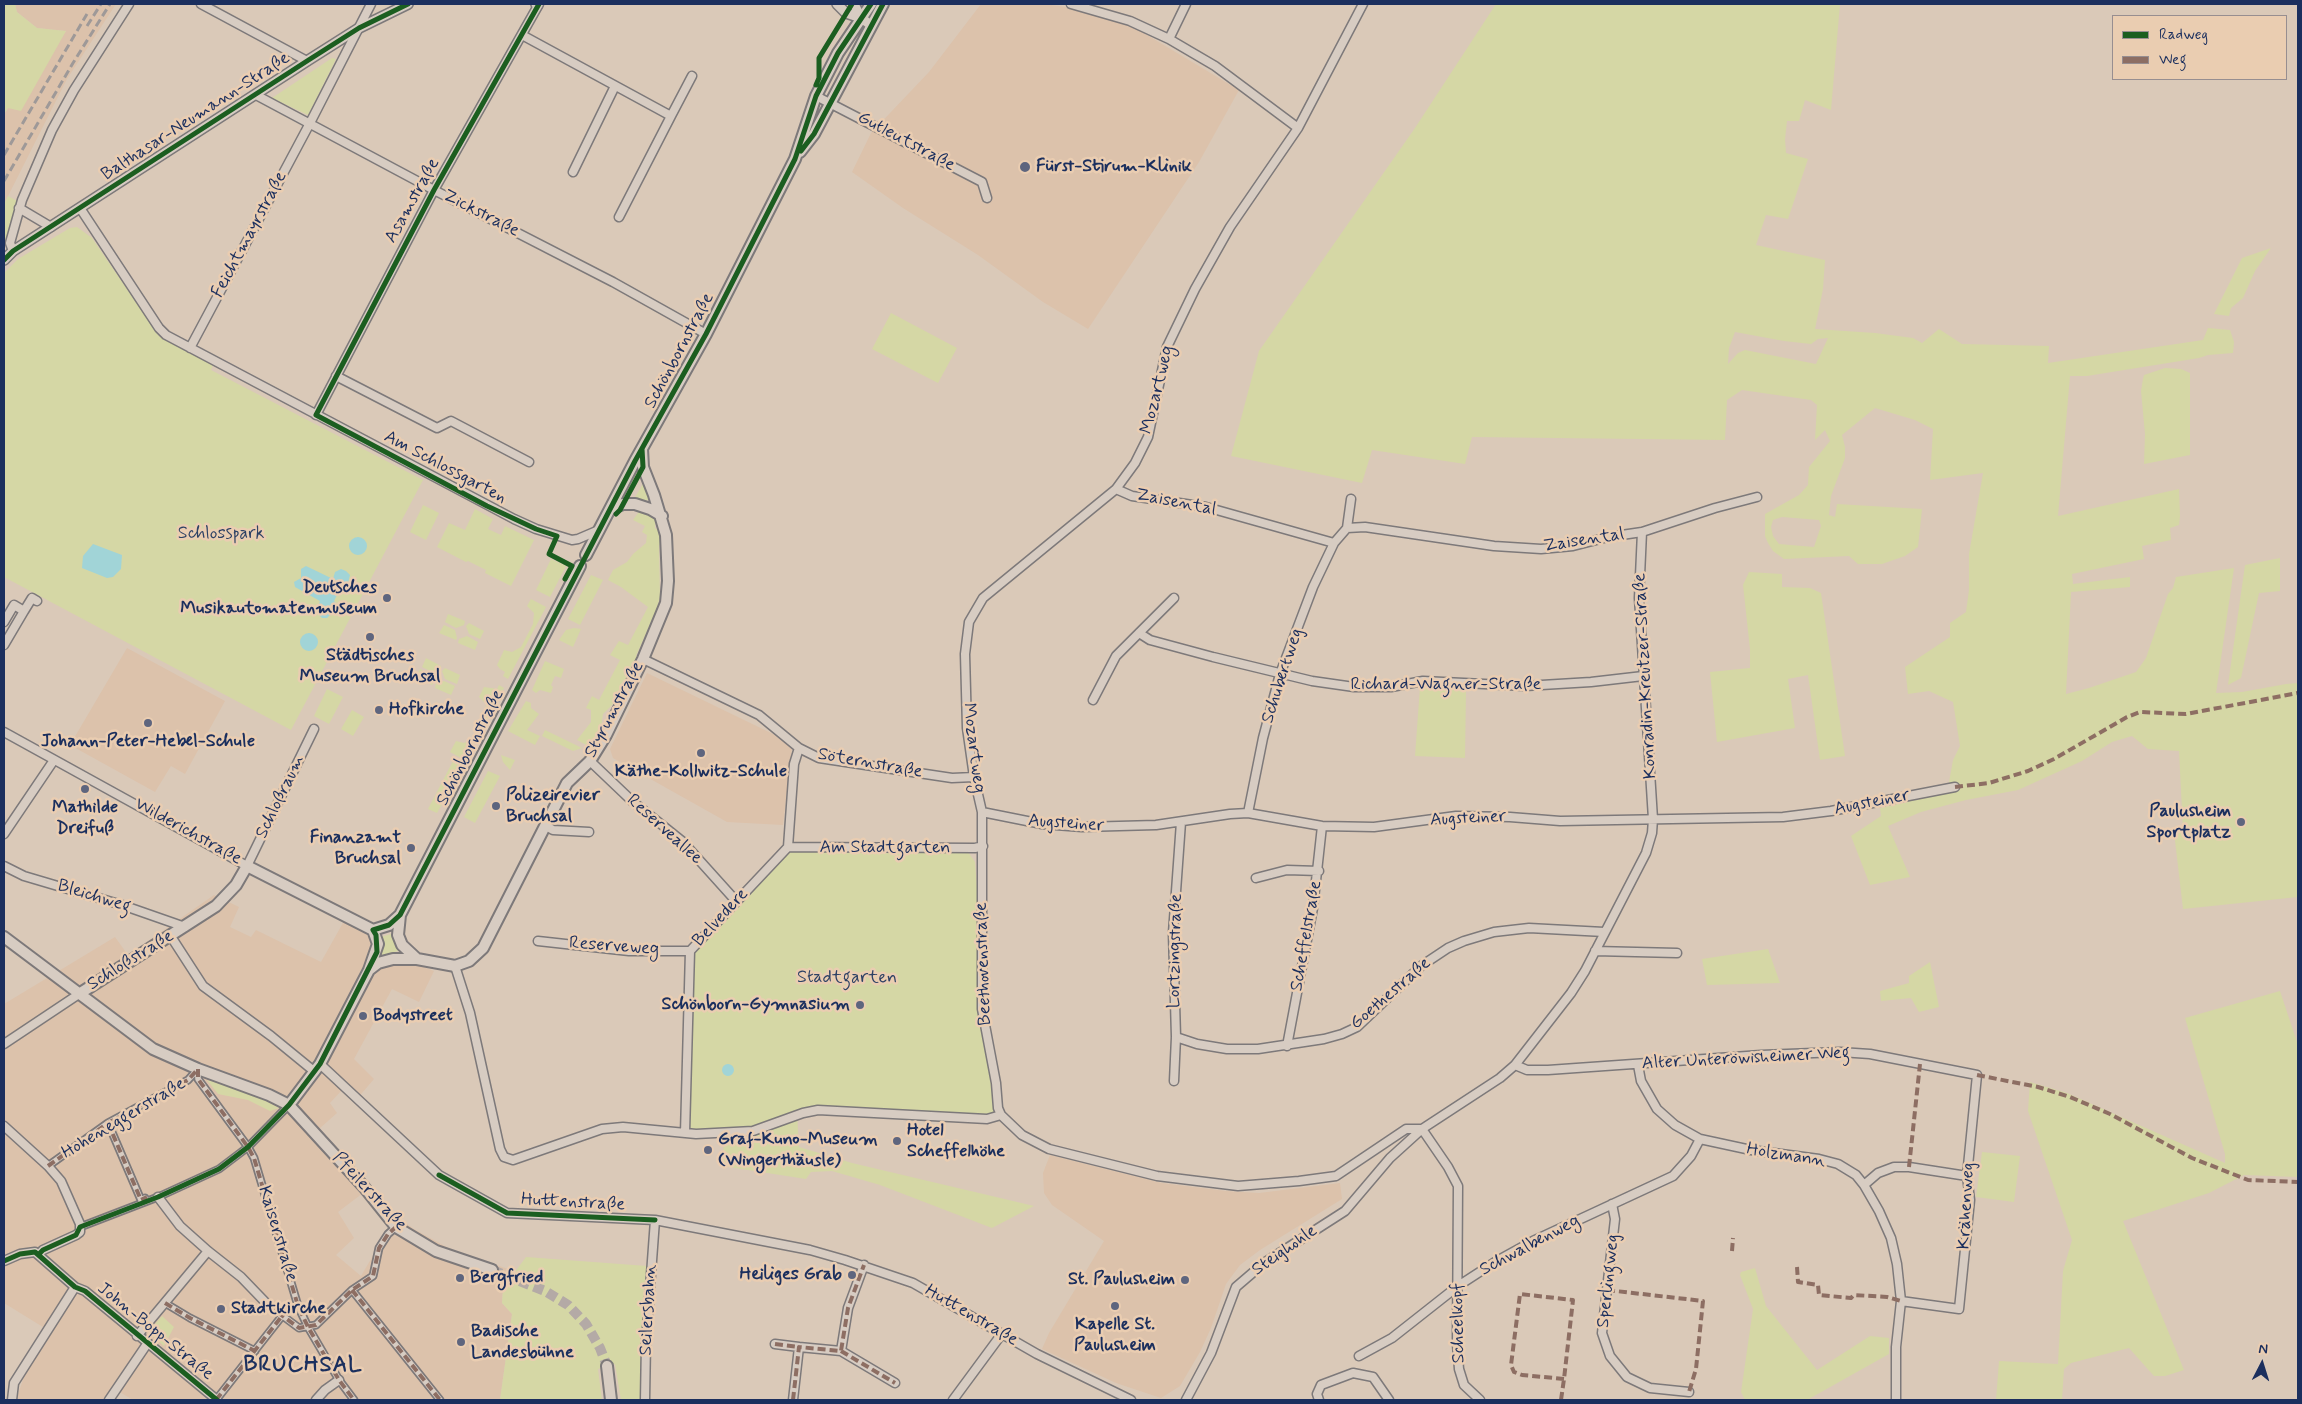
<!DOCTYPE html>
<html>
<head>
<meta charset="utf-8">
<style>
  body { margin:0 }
  #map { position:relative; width:2302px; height:1404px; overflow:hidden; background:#dac9b8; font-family:Mynerve,sans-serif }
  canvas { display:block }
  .frame { position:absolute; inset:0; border:5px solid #1b2f5e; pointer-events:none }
  .legend { position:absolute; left:2112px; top:15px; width:175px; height:65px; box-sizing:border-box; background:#eacdb1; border:1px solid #978e90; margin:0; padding:6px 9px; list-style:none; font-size:15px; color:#1b2f5e }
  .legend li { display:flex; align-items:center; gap:10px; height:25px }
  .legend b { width:25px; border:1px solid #978e90 }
  .north { position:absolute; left:2237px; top:1339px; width:50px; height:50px; -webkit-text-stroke:4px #eacdb1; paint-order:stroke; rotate:5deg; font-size:14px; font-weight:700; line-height:20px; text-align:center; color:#1b2f5e }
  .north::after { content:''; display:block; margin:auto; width:18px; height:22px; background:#1b2f5e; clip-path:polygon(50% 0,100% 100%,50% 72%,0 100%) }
</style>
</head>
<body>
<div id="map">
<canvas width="2302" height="1404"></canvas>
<div class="frame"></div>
<ul class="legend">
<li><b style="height:6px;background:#1b5e20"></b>Radweg</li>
<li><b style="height:6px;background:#8d6e63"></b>Weg</li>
</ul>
<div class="north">N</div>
</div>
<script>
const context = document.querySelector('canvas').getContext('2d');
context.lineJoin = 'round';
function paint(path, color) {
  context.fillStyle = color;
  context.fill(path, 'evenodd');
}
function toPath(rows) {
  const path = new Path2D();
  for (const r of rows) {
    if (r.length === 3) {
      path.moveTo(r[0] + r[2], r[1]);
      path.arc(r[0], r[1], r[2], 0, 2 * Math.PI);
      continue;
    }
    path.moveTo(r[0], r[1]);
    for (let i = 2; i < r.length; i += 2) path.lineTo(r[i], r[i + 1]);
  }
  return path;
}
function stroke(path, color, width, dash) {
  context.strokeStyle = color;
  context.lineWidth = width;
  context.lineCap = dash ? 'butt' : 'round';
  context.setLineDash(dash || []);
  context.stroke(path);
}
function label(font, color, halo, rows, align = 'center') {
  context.font = font + ' Mynerve,sans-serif';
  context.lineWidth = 5;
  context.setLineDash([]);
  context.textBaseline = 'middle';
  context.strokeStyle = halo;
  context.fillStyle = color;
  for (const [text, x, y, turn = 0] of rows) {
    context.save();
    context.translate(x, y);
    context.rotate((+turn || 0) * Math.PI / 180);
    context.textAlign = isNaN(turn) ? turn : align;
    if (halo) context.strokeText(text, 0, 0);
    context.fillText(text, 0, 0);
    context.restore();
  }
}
paint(toPath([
  [15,4,116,4,67,79,4,204,4,114,66,31,37,28,17,12],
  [981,4,1044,4,1074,8,1137,29,1239,90,1199,162,1088,329,1043,302,978,255,903,208,852,172,871,133,929,72],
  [127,648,225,701,185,774,171,766,155,792,70,745],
  [647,673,773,734,792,748,783,825,727,822,613,758,610,749],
  [214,895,239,907,230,927,251,937,256,930,321,962,348,914,374,926,377,959,408,961,434,971,419,1002,392,989,354,1059,374,1079,356,1100,343,1089,330,1103,337,1113,319,1129,371,1187,338,1212,354,1238,336,1255,361,1276,388,1230,399,1218,414,1229,450,1249,514,1271,503,1289,502,1303,512,1314,500,1400,133,1400,113,1388,105,1400,16,1400,26,1371,51,1332,4,1303,4,1004,115,937,128,955],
  [1050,1155,1162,1183,1226,1191,1259,1193,1340,1183,1342,1199,1260,1250,1240,1265,1226,1284,1211,1328,1200,1352,1180,1386,1161,1398,1116,1383,1042,1349,1049,1333,1104,1241,1052,1205,1044,1193,1043,1173]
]), '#dcc2ab');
paint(toPath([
  [4,4,15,4,17,12,37,28,66,31,21,111,8,108,4,114],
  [1496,4,1840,4,1831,110,1805,100,1799,121,1787,121,1785,139,1786,153,1808,159,1788,219,1766,215,1756,245,1825,260,1823,289,1815,329,1875,333,1913,338,1922,343,1939,329,1962,344,2049,346,2048,363,2203,340,2208,328,2230,330,2234,342,2233,353,2208,355,2199,358,2087,376,2070,376,2058,516,2179,489,2180,516,2179,525,2170,528,2171,540,2142,546,2144,559,2072,574,2073,584,2130,577,2130,587,2071,592,2066,694,2089,688,2136,672,2146,658,2168,594,2173,588,2176,577,2234,568,2216,693,2242,692,2286,684,2298,683,2298,897,2183,909,2174,832,2183,830,2179,751,2148,749,2132,736,2112,742,2082,761,2018,790,1966,800,1921,812,1888,826,1910,877,1870,885,1851,836,1881,816,1880,808,1955,791,1949,782,1953,760,1960,746,1953,702,1929,691,1908,694,1905,667,1950,637,1950,623,1966,612,1969,590,1969,554,1983,473,1930,480,1933,429,1915,420,1875,408,1842,435,1845,447,1845,458,1831,496,1829,515,1835,517,1837,504,1922,509,1918,547,1905,556,1882,564,1858,564,1849,556,1784,559,1773,551,1768,543,1765,536,1765,514,1799,495,1808,485,1809,467,1830,441,1825,430,1815,440,1817,405,1811,400,1742,390,1727,400,1725,440,1472,437,1465,464,1372,450,1362,483,1231,456,1259,351,1415,128],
  [1735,332,1784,341,1811,344,1818,339,1828,338,1816,364,1745,350,1738,353,1728,364,1729,348],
  [1782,517,1819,520,1821,526,1814,547,1779,544,1773,536,1771,527,1773,520],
  [332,58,336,59,308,115,272,98],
  [8,196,19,202,4,245,4,204],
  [77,227,92,238,159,336,213,365,211,370,423,480,291,730,4,577,4,273,18,259,70,228],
  [2271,248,2255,271,2243,298,2231,308,2229,316,2214,314,2242,258],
  [891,313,957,348,938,383,872,349],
  [2165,368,2181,369,2190,373,2190,455,2144,464,2145,434,2141,391,2143,379,2144,375],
  [639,471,641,475,628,498,624,497,622,494,635,472],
  [644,482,650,498,645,502,634,499],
  [423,505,439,513,426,540,410,532],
  [643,506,656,513,655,528,666,535,666,541,659,545,660,597,657,608,636,656,643,659,621,705,614,703,603,714,601,728,588,746,577,740,591,722,591,710,586,708,592,696,599,700,620,660,610,655,619,641,628,645,648,607,621,587,608,580,613,570,627,562,633,554,646,543,647,535,642,532,645,526,633,520],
  [475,509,493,519,488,529,501,535,505,526,534,540,511,586,485,573,486,570,468,561,466,562,437,547,449,523,465,530],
  [2280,558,2280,591,2259,593,2241,678,2228,685,2245,565],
  [551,559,566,566,550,597,536,590],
  [1749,572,1782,574,1782,587,1810,588,1821,593,1845,756,1820,760,1808,675,1788,679,1795,728,1717,742,1710,672,1750,668,1750,649,1743,585],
  [591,575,603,580,580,625,568,619],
  [531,599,546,607,508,679,503,676,505,672,500,669,497,665,504,650,512,652,521,647,533,624,534,613,527,606],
  [448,614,465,621,464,625,456,628,445,622],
  [469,623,484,631,480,639,469,634,466,626],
  [444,625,455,630,457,638,456,640,439,633],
  [574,628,581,629,573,647,559,640,566,630],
  [467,636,478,642,475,650,458,643,459,639],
  [426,658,441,666,440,670,432,672,422,667],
  [545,661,564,669,561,678,555,676,551,685,553,687,551,693,540,690,536,693,532,690],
  [445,668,460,675,457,684,445,679,442,671],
  [420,669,431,675,434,682,432,685,416,678],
  [444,681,455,686,451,695,435,688,436,683],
  [499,685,504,688,465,760,450,752,456,741,464,743,473,738,485,714,486,704,479,697,484,687,497,689],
  [1420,687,1466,691,1465,758,1415,756],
  [327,689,343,697,329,724,314,716],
  [526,701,531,703,531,708,539,714,527,730,540,736,535,745,508,731],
  [352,710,364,717,353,736,341,729],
  [545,730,582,748,573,751,542,736],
  [501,755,515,760,510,770,503,762],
  [453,761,463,767,437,813,428,809],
  [488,771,500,776,475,823,464,817],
  [785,845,968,852,975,862,980,927,980,1009,994,1084,995,1108,994,1113,985,1117,797,1113,799,1147,852,1163,1034,1206,992,1228,880,1185,832,1171,811,1172,806,1179,722,1166,725,1132,688,1130,692,953,742,899],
  [394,933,402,950,379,956,381,937],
  [1768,949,1780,983,1707,985,1702,959],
  [1930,962,1939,1007,1919,1012,1911,998,1881,1001,1880,991,1909,983,1909,976],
  [2280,991,2298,1045,2298,1177,2244,1175,2209,1193,2123,1221,2184,1370,2165,1376,2154,1376,2129,1348,2071,1363,2064,1369,2062,1400,1996,1400,1999,1361,2058,1364,2063,1271,2072,1240,2028,1111,2030,1082,2067,1093,2225,1163,2225,1154,2185,1018],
  [207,1080,245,1090,279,1108,270,1111,248,1100,218,1094],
  [1982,1152,2020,1156,2014,1202,1976,1197],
  [526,1257,647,1266,641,1400,621,1400,615,1364,598,1369,602,1400,500,1400,512,1314,502,1303,503,1288],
  [1755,1268,1766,1306,1817,1370,1870,1336,1889,1338,1889,1354,1807,1400,1745,1400,1741,1392,1753,1309,1740,1275,1741,1272],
  [162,1316,174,1327,164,1346,148,1332]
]), '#d5d7a5');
paint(toPath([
  [358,546,9],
  [93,544,122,555,121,569,113,577,107,578,82,568,83,556],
  [306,566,333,579,335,572,341,569,346,571,350,575,348,583,342,590,340,589,334,601,336,603,333,612,327,618,322,618,318,614,317,609,320,601,295,587,294,582,301,578,301,569],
  [309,642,9],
  [728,1070,6]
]), '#a1d4d7');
stroke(toPath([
  [492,1270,545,1291,568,1305,586,1324,600,1348,607,1366]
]), '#b4aaa6', 10, [10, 5]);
const pedestrian = toPath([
  [198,1069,198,1079,248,1147,254,1158,298,1306,308,1327,339,1380,354,1400],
  [108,1123,141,1200,145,1198],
  [48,1166,108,1123,188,1080,198,1069],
  [80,1227,158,1197,219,1169,248,1147,289,1105],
  [352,1290,440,1400],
  [165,1303,190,1318,255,1351],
  [268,1305,299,1328,316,1325,352,1290,373,1276,379,1248,388,1234,396,1227],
  [216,1400,282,1316]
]);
const minor = toPath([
  [201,4,307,61],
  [1071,4,1130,21,1169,39,1215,66,1298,128],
  [522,35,671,116,619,217],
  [1169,39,1186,4],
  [256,95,434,190,613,282,706,334],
  [816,96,982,182,987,198],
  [671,116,692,76],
  [573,172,615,86],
  [19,208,51,227],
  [80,208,159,328,166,335,514,519,536,529,572,540,578,539,599,530],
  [13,251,10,243,22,200,52,130,74,90,129,4],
  [190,348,310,123,371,4],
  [336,376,437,428,451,421,529,462],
  [316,415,434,190,539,4],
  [1116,489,1132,496,1206,507,1334,543,1347,528,1365,527,1494,546,1541,549,1573,546,1608,537,1642,532,1715,508,1757,497],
  [1347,528,1351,499],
  [24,611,32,598,37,601],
  [4,622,14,605,24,611,4,645],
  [1139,633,1150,640,1213,657,1312,681,1354,687,1391,687,1423,681,1525,686,1591,682,1643,676],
  [643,659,759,715,799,748,819,758,952,778,974,777],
  [1093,700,1116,656,1174,598],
  [4,732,247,866,314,729],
  [590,761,632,801,682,841,736,901],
  [982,812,1042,824,1082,827,1156,825,1230,814,1248,813,1322,826,1374,827,1456,816,1510,817,1560,821,1783,817,1831,811,1955,787],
  [1248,813,1263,738,1280,674,1313,587,1334,543],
  [546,826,553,830,589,832],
  [4,834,54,760],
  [788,847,975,848,983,846],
  [4,866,24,876,122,905,185,927],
  [1256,878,1287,870,1319,871],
  [170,935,203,986,271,1036,315,1072],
  [538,941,629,951,690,951],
  [1595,951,1677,953],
  [455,966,470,1013,500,1149,504,1157,513,1160,602,1129,623,1127,696,1134,753,1131,803,1113,818,1110,987,1119,1001,1115,1022,1135,1049,1149,1157,1176,1238,1186,1299,1181,1336,1176,1406,1129,1422,1129,1500,1078,1515,1065,1571,993,1585,971,1646,853,1652,833,1653,819,1639,598,1642,532],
  [1176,1037,1197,1044,1227,1049,1258,1049,1324,1039,1342,1034,1357,1027,1421,966,1448,948,1464,941,1494,932,1529,928,1604,932],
  [4,1044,79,994],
  [1287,1046,1313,908,1322,826],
  [320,1064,439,1175,507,1213,655,1220,810,1250,845,1260,913,1283,1037,1354,1131,1400],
  [1515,1065,1527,1070,1548,1070,1761,1055,1840,1052,1870,1054,1977,1075,1967,1176,1970,1200,1959,1309,1901,1301],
  [1638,1065,1641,1081,1657,1109,1675,1125,1700,1139,1751,1150,1819,1159,1838,1164,1856,1175,1864,1185,1879,1211,1891,1238,1897,1264,1901,1301,1896,1347,1896,1400],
  [1174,1081,1176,1037,1173,933,1181,822],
  [1001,1115,998,1108,996,1083,982,1009,982,812,974,777,967,728,965,654,969,622,983,598,1116,489,1135,463,1148,437,1167,347,1195,289,1230,227,1298,128,1363,4],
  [4,1126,48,1166,61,1181,80,1224,80,1232,76,1235,43,1250,39,1254],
  [685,1133,690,951,788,847,794,764,799,748],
  [1864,1185,1878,1173,1894,1167,1909,1167,1967,1176],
  [158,1197,180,1226,208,1251,241,1277,268,1305],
  [1612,1204,1615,1219,1602,1333,1610,1356,1627,1377,1650,1388,1689,1392],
  [4,1261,20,1254,35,1252,75,1287],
  [75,1287,85,1291,217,1400],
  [137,1336,208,1251],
  [775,1344,799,1347],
  [841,1351,895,1383],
  [1359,1356,1392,1338,1458,1286,1495,1262,1533,1241,1673,1176,1691,1156,1700,1139],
  [12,1400,14,1383,75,1287],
  [109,1400,147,1344],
  [316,1400,325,1390,339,1380],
  [645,1400,646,1342,655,1220],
  [793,1400,799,1347,841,1351,848,1308,864,1265],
  [953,1400,1001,1335],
  [1186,1400,1211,1353,1236,1287,1264,1263,1345,1211,1390,1158,1422,1129,1448,1167,1458,1186,1457,1344,1459,1369,1464,1385,1480,1400],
  [1319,1400,1317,1394,1321,1385,1353,1373,1373,1377,1389,1400]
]);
const tertiary = toPath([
  [536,4,537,6],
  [837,4,846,13,861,18,871,25],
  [854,4,861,18],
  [4,260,13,251,307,61,359,28,408,4]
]);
const secondary = toPath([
  [800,152,814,134,883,4],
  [611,508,623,504,635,504,650,509,662,516],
  [586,555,635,461,706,334,795,159,816,96,838,53,871,4],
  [400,915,398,935,402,945,417,959],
  [373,930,389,925,400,915,580,566],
  [4,937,153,1049,198,1069,269,1095,289,1105,364,1187,396,1227,436,1251,492,1270],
  [369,970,378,963,393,959,417,959,455,966,469,961,483,948,567,783,590,761,606,735,643,659,666,603,668,581,666,535,654,495,643,467,642,449],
  [79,994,216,906,236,885,247,866,373,930],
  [289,1105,320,1064,369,970,378,944,373,930],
  [607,1366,611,1400]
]);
stroke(pedestrian, '#7d797a', 9);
stroke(minor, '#7d797a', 11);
stroke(tertiary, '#7d797a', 12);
stroke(secondary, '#7d797a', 14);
stroke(pedestrian, '#d7ccc2', 5.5);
stroke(minor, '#d7ccc2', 8);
stroke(tertiary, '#d7ccc2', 9);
stroke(secondary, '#d7ccc2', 10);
stroke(toPath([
  [87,26,101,4],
  [4,155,87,14],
  [4,181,73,63,110,4]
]), '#9e9998', 3, [8, 4]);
stroke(toPath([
  [1955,787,1989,783,2028,771,2054,759,2127,717,2140,712,2186,714,2298,693],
  [198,1069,198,1079,248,1147,254,1158,298,1306,308,1327,339,1380,354,1400],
  [1977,1075,2038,1087,2070,1097,2110,1114,2192,1158,2248,1180,2298,1182],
  [108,1123,141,1200,147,1197],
  [48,1166,108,1123,188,1080,198,1069],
  [1909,1167,1920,1064],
  [1732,1251,1733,1238],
  [1797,1267,1798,1282,1818,1285,1819,1295,1851,1298,1854,1295,1887,1297,1901,1301],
  [352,1290,440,1400],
  [1607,1290,1703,1301,1696,1369,1689,1392],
  [165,1303,190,1318,255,1351],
  [268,1305,299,1328,316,1325,352,1290,373,1276,379,1248,388,1234,396,1227],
  [775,1344,799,1347],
  [841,1351,895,1383],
  [216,1400,282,1316],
  [793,1400,799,1347,841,1351,848,1308,864,1265],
  [1561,1400,1564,1379,1573,1300,1520,1294,1511,1365,1514,1372,1522,1375,1564,1379]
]), '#8d6e63', 4, [8, 4]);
stroke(toPath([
  [539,4,434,190,316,415,487,506,536,529,557,536,549,554,572,566,565,579],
  [816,85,819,78,819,58,852,4],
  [801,151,814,134,883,4],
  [4,260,13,251,307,61,359,28,408,4],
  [616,514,620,510,643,467,642,449],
  [439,1175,507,1213,655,1220],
  [39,1254,43,1250,76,1235,80,1227,158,1197,219,1169,248,1147,289,1105,320,1064,377,952,376,935,373,930,389,925,400,915,635,461,706,334,795,159,816,96,838,53,871,4],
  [4,1261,20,1254,35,1252,75,1287,85,1291,217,1400]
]), '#1b5e20', 5);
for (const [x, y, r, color] of [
  [1025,167,6,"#5e657e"],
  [387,598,5,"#5e657e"],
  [370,637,5,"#5e657e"],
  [379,710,5,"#5e657e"],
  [148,723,5,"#5e657e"],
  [701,753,5,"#5e657e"],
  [85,789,5,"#5e657e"],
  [496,806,5,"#5e657e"],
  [2241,822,5,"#5e657e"],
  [411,848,5,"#5e657e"],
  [860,1005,5,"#5e657e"],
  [363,1016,5,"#5e657e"],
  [897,1141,5,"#5e657e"],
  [708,1150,5,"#5e657e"],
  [852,1275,5,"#5e657e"],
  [460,1278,5,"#5e657e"],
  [1185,1280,5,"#5e657e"],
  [1115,1306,5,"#5e657e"],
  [221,1309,5,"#5e657e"],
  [461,1342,5,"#5e657e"]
]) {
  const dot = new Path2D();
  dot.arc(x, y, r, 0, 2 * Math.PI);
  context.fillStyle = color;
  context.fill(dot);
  stroke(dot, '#eacdb1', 2);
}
label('18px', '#1b2f5e', '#eacdb1', [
  ["Balthasar-Neumann-Straße",196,117,-33],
  ["Gutleutstraße",906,142,28],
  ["Asamstraße",413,201,-61],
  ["Zickstraße",481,214,27],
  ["Feichtmayrstraße",250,235,-62],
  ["Schönbornstraße",680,351,-62],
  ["Mozartweg",1158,390,-76],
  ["Am Schlossgarten",445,468,28],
  ["Zaisental",1176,503,11],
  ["Zaisental",1584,541,-9],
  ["Schubertweg",1283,676,-72],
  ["Konradin-Kreutzer-Straße",1646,676,-93],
  ["Richard-Wagner-Straße",1446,685],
  ["Styrumstraße",615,710,-62],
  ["Schönbornstraße",471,748,-63],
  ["Mozartweg",973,748,83],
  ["Söternstraße",870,764,10],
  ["Schloßraum",281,797,-64],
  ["Augsteiner",1872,803,-11],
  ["Augsteiner",1468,819,-3],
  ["Augsteiner",1066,824,4],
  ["Reserveallee",664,830,42],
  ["Wilderichstraße",188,832,29],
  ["Am Stadtgarten",885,848],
  ["Bleichweg",94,897,17],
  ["Belvedere",721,918,-47],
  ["Scheffelstraße",1307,936,-80],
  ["Reserveweg",614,947,4],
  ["Lortzingstraße",1176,951,-89],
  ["Schloßstraße",131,961,-32],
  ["Beethovenstraße",984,964,-92],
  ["Goethestraße",1391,994,-41],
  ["Alter Unteröwisheimer Weg",1746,1059,-3],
  ["Hoheneggerstraße",124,1119,-31],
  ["Holzmann",1786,1156,9],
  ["Pfeilerstraße",369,1192,47],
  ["Huttenstraße",573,1203,3],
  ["Krähenweg",1967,1206,-87],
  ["Kaiserstraße",277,1234,73],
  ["Schwalbenweg",1530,1246,-28],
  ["Steighohle",1285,1251,-35],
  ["Sperlingweg",1609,1281,-84],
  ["Seilersbahn",649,1310,-87],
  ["Huttenstraße",971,1316,30],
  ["Scheelkopf",1459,1323,-91],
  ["John-Bopp-Straße",155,1332,39]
]);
label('bold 18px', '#1b2f5e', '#eacdb1', [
  ["Fürst-Stirum-Klinik",1036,167],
  ["Deutsches",377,588,"right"],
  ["Musikautomatenmuseum",377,609,"right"],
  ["Städtisches",370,656,"center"],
  ["Museum Bruchsal",370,677,"center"],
  ["Hofkirche",389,710],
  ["Johann-Peter-Hebel-Schule",148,742,"center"],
  ["Käthe-Kollwitz-Schule",701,772,"center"],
  ["Polizeirevier",506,796],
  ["Bruchsal",506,817],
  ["Mathilde",85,808,"center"],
  ["Dreifuß",85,829,"center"],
  ["Paulusheim",2231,812,"right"],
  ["Sportplatz",2231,833,"right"],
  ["Finanzamt",401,838,"right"],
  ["Bruchsal",401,859,"right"],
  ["Schönborn-Gymnasium",850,1005,"right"],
  ["Bodystreet",373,1016],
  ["Hotel",907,1131],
  ["Scheffelhöhe",907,1152],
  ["Graf-Kuno-Museum",718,1140],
  ["(Wingerthäusle)",718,1161],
  ["Heiliges Grab",842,1275,"right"],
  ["Bergfried",470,1278],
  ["St. Paulusheim",1175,1280,"right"],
  ["Stadtkirche",231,1309],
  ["Kapelle St.",1115,1325,"center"],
  ["Paulusheim",1115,1346,"center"],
  ["Badische",471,1332],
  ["Landesbühne",471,1353]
], 'left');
label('18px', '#2d4164', '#eacdb1', [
  ["Schlosspark",221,534],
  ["Stadtgarten",847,978]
]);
context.letterSpacing = '1px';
label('bold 22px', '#1b2f5e', '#eacdb1', [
  ["BRUCHSAL",303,1366]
]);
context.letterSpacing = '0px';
</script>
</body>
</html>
